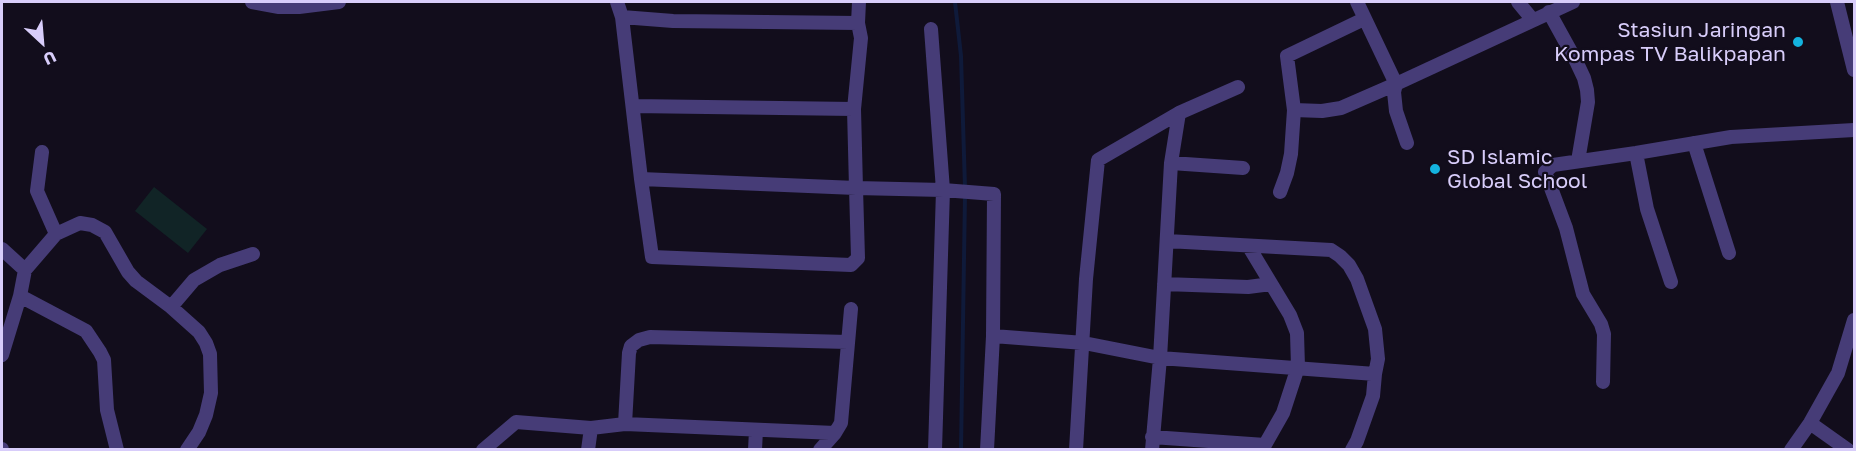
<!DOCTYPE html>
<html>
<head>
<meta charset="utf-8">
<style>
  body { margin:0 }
  #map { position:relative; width:1856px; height:451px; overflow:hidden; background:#120d1c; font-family:"Golos Text",sans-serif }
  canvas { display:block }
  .frame { position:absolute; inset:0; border:3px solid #d8cdfa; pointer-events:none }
  .north { position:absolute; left:12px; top:12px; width:60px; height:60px; -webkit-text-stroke:4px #120d1c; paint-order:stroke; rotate:154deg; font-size:16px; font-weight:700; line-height:24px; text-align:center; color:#d8cdfa }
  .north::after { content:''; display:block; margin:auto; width:21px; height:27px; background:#d8cdfa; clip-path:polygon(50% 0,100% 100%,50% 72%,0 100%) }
</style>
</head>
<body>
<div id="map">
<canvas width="1856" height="451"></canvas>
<div class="frame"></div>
<div class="north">U</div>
</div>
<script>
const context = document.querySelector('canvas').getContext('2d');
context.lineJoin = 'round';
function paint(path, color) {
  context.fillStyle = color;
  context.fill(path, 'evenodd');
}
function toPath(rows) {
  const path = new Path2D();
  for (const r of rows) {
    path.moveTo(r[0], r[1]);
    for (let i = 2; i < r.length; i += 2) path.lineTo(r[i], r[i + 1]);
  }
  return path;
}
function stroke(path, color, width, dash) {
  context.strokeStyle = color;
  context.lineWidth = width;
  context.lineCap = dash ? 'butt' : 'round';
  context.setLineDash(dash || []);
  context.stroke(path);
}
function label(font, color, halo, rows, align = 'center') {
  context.font = font + ' "Golos Text",sans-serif';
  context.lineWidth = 4.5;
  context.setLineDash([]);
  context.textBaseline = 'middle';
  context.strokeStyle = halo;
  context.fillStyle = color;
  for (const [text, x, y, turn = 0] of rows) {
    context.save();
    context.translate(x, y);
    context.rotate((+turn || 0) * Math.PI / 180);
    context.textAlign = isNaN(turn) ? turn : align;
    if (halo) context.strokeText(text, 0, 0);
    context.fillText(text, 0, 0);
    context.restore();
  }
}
paint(toPath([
  [154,187,207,229,188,253,135,211]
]), '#112426');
stroke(toPath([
  [955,2,961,56,965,188],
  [961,450,965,195]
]), '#0f1a3a', 4);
stroke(toPath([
  [252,2,279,7,299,7,339,2],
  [617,2,622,17,641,179],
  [859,2,858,23,861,38,854,109,856,188,858,258,851,265,652,257,641,179,856,188,943,190,994,194,993,336,987,450],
  [1518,2,1532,19],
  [1837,2,1854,70],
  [1549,12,1576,61,1584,78,1587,90,1588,102,1578,161],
  [622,17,673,21,858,23],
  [931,29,943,190,935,450],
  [633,106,854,109],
  [1294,110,1322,111,1341,108,1396,84,1357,2],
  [1407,143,1396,111,1394,92,1396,84,1573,2],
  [1694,143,1729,253],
  [42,152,37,191,56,234],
  [1636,153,1647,209,1671,282],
  [1171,163,1243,168],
  [1280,192,1287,173,1291,154,1294,110,1287,56,1364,19],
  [1167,241,1331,250,1340,256,1349,265,1357,279,1375,329,1378,359,1375,374],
  [1249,247,1290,315,1297,333,1298,367,1283,413,1262,450],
  [2,249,25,270],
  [1164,284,1248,287,1271,284],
  [20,296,86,331,100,352,104,360,107,410,117,450],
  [171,307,194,280,220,265,253,254],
  [993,336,1084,343,1160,358,1375,374,1373,396,1357,441,1352,450],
  [2,355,20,296,25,270,56,234,80,223,92,225,105,232,128,272,136,281,171,307,199,332,206,343,210,354,211,393,206,415,199,432,187,450],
  [1603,382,1604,334,1601,324,1583,294,1566,228,1545,172,1553,165,1636,153,1731,137,1854,130],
  [1810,423,1848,450],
  [835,433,625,424,629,353,631,346,639,340,650,337,848,342],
  [1152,437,1265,445],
  [2,449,2,450],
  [483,450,516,422,591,428],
  [588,450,591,428,625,424],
  [755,450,756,430],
  [820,450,835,433,841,423,851,309],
  [1076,450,1086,279,1098,160,1179,113,1238,87],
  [1152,450,1160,358,1171,163,1179,113],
  [1791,450,1810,423,1838,373,1854,320]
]), '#463c77', 14);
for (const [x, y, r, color] of [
  [1798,42,6,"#14b3df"],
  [1435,169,6,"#14b3df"]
]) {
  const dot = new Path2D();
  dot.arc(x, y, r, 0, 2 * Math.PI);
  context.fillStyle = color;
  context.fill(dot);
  stroke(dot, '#120d1c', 2);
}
label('21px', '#d8cdfa', '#120d1c', [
  ["Stasiun Jaringan",1786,30],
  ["Kompas TV Balikpapan",1786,54],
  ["SD Islamic",1447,157,"left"],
  ["Global School",1447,181,"left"]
], 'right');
</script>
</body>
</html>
